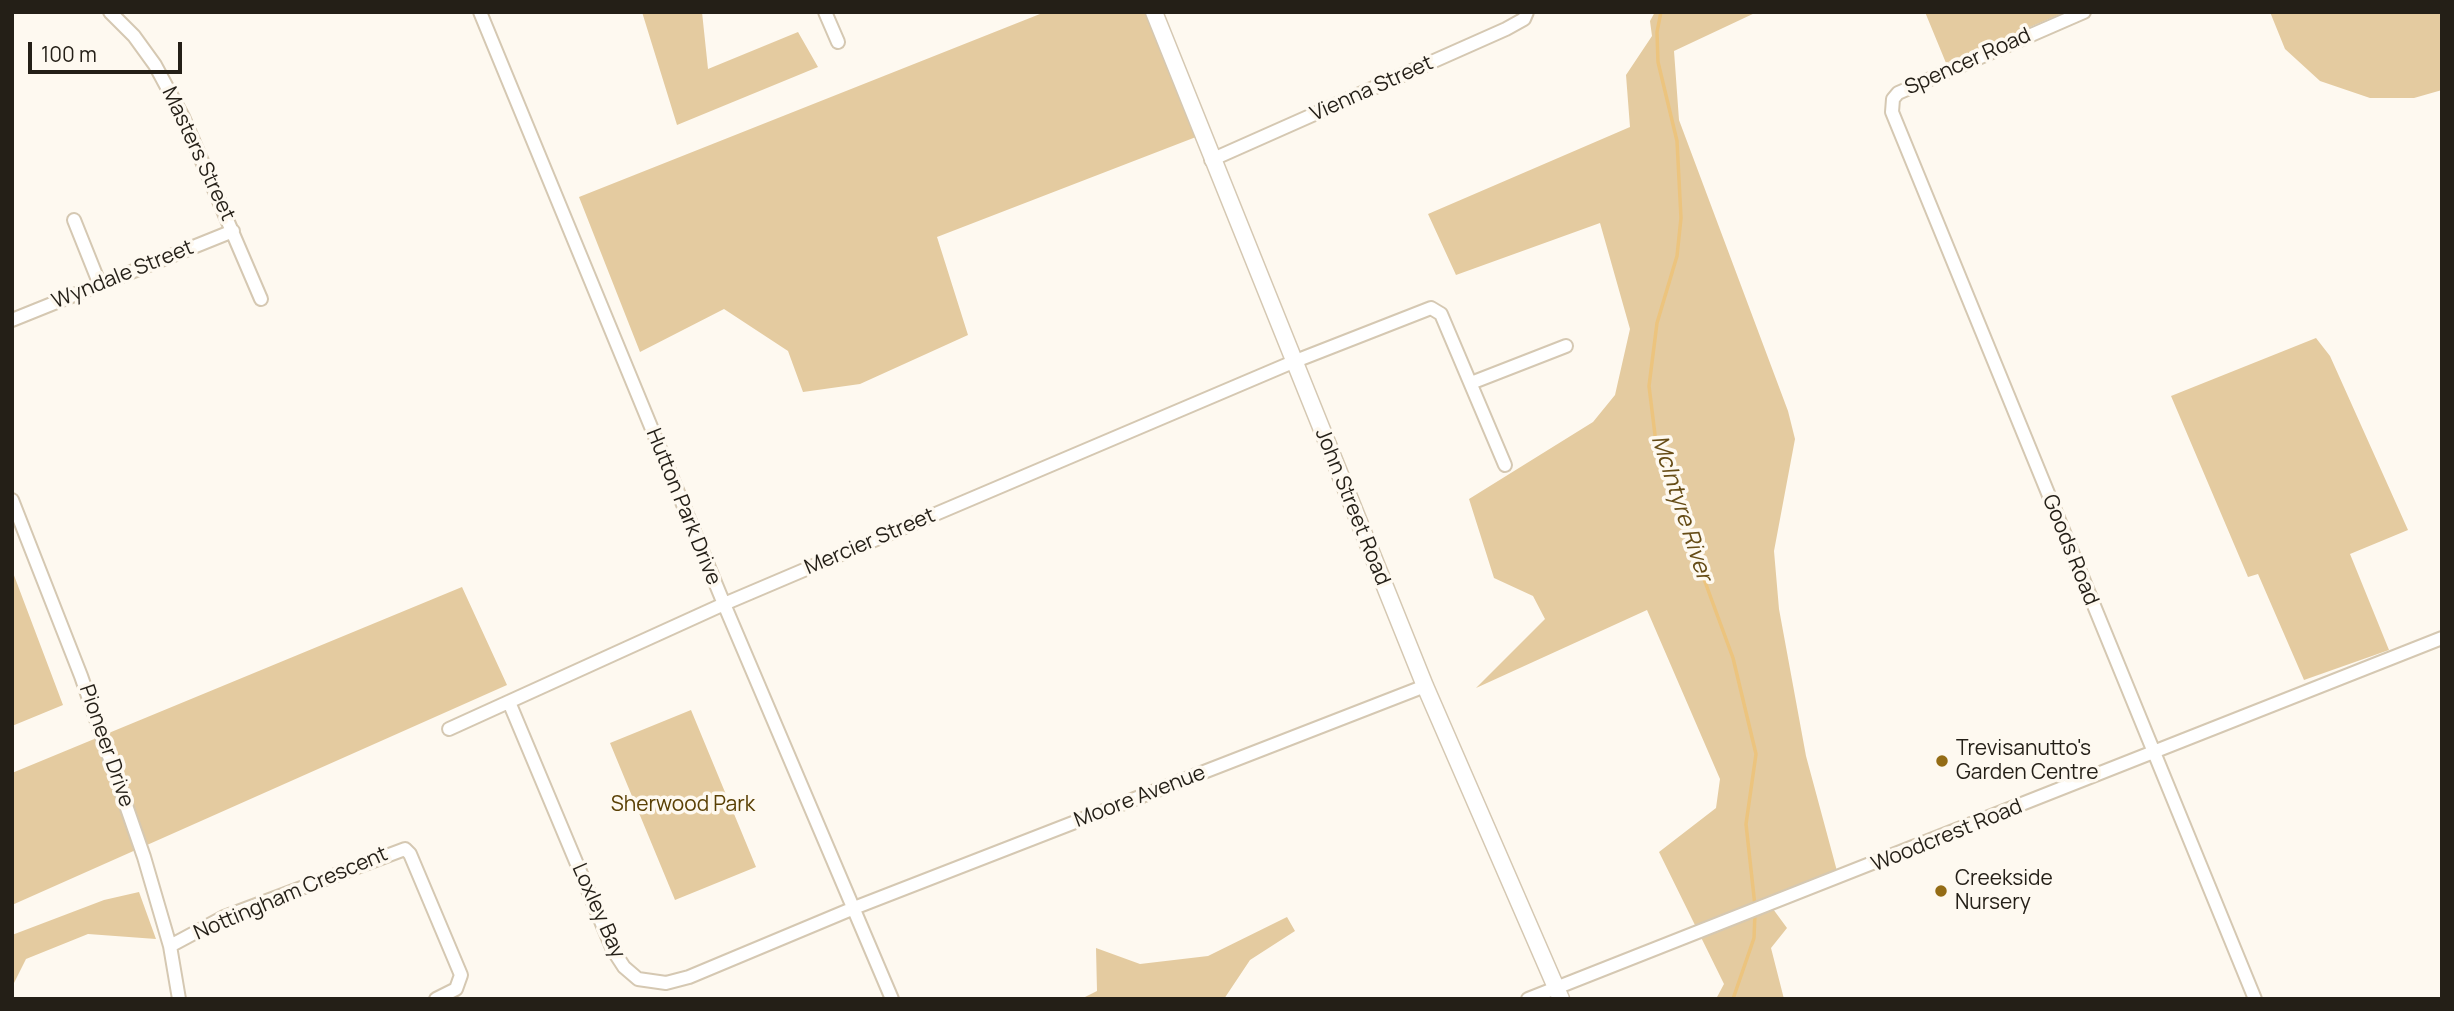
<!DOCTYPE html>
<html>
<head>
<meta charset="utf-8">
<style>
  body { margin:0 }
  #map { position:relative; width:2454px; height:1011px; overflow:hidden; background:#fef9f0; font-family:Manrope,sans-serif }
  canvas { display:block }
  .frame { position:absolute; inset:0; border:14px solid #241f17; pointer-events:none }
  .scale { position:absolute; left:28px; top:42px; width:154px; height:32px; box-sizing:border-box; border:4px solid #241f17; border-top:0; padding-left:9px; font-size:21px; line-height:24px; white-space:nowrap; color:#241f17; -webkit-text-stroke:5px #fef9f0; paint-order:stroke }
</style>
</head>
<body>
<div id="map">
<canvas width="2454" height="1011"></canvas>
<div class="frame"></div>
<div class="scale">100 m</div>
</div>
<script>
const context = document.querySelector('canvas').getContext('2d');
context.lineJoin = 'round';
function paint(path, color) {
  context.fillStyle = color;
  context.fill(path, 'evenodd');
}
function toPath(rows) {
  const path = new Path2D();
  for (const r of rows) {
    path.moveTo(r[0], r[1]);
    for (let i = 2; i < r.length; i += 2) path.lineTo(r[i], r[i + 1]);
  }
  return path;
}
function stroke(path, color, width, dash) {
  context.strokeStyle = color;
  context.lineWidth = width;
  context.lineCap = dash ? 'butt' : 'round';
  context.setLineDash(dash || []);
  context.stroke(path);
}
function label(font, color, halo, rows, align = 'center') {
  context.font = font + ' Manrope,sans-serif';
  context.lineWidth = 7;
  context.setLineDash([]);
  context.textBaseline = 'middle';
  context.strokeStyle = halo;
  context.fillStyle = color;
  for (const [text, x, y, turn = 0] of rows) {
    context.save();
    context.translate(x, y);
    context.rotate((+turn || 0) * Math.PI / 180);
    context.textAlign = isNaN(turn) ? turn : align;
    if (halo) context.strokeText(text, 0, 0);
    context.fillText(text, 0, 0);
    context.restore();
  }
}
paint(toPath([
  [642,12,702,12,708,69,798,32,818,67,677,125],
  [1045,12,1145,12,1196,137,937,237,968,335,860,384,803,392,788,351,724,309,640,352,579,197],
  [1655,12,1757,12,1674,51,1679,120,1788,411,1795,439,1774,551,1779,609,1806,756,1837,871,1765,898,1787,928,1771,948,1784,999,1716,999,1724,984,1659,852,1716,808,1720,779,1647,610,1476,688,1545,619,1533,596,1494,578,1469,499,1593,422,1615,395,1630,329,1600,223,1456,275,1428,214,1630,127,1626,75,1652,36,1650,21],
  [1925,12,2063,12,2063,13,1946,63],
  [2270,12,2442,12,2442,90,2414,98,2370,98,2320,81,2285,49],
  [2316,338,2330,356,2408,530,2350,554,2389,650,2304,680,2258,574,2248,577,2171,396],
  [12,570,63,705,12,726],
  [462,587,507,685,12,905,12,773],
  [691,710,756,867,675,900,610,743],
  [139,892,156,939,88,934,26,959,12,987,12,935,104,900],
  [1287,917,1295,931,1250,960,1224,999,1081,999,1097,991,1096,948,1140,964,1208,956]
]), '#e4cba0');
stroke(toPath([
  [1661,12,1657,32,1658,62,1677,141,1681,218,1677,256,1657,323,1649,386,1657,451,1733,658,1756,754,1746,824,1755,906],
  [1733,999,1754,938,1755,913]
]), '#ecc47e', 3.5);
const minor = toPath([
  [110,12,134,36,155,65,183,117,261,299],
  [480,12,724,604,892,999],
  [825,12,838,42],
  [2084,12,1898,93,1893,99,1892,112,2255,999],
  [1211,160,1506,29,1524,19,1527,12],
  [74,220,100,285],
  [12,320,233,231],
  [1471,383,1566,346],
  [12,500,81,676,144,857,170,946,179,999],
  [509,702,613,950,624,967,638,979,666,983,689,977,854,908,1425,686],
  [449,729,724,604,1293,362,1431,308,1441,314,1505,465],
  [170,946,224,917,405,849,410,854,461,975,456,989,436,999],
  [1528,999,2442,638]
]);
const major = toPath([
  [1154,12,1425,686,1561,999]
]);
stroke(minor, '#d5c8b2', 16);
stroke(major, '#d5c8b2', 19);
stroke(minor, '#fff', 12);
stroke(major, '#fff', 16);
for (const [x, y, r, color] of [
  [1942,761,7,"#946c15"],
  [1941,891,7,"#946c15"]
]) {
  const dot = new Path2D();
  dot.arc(x, y, r, 0, 2 * Math.PI);
  context.fillStyle = color;
  context.fill(dot);
  stroke(dot, '#fef9f0', 2.5);
}
label('21px', '#241f17', '#fef9f0', [
  ["Spencer Road",1968,62,-24],
  ["Vienna Street",1372,89,-24],
  ["Masters Street",198,154,65],
  ["Wyndale Street",123,275,-22],
  ["Hutton Park Drive",683,507,68],
  ["John Street Road",1352,507,68],
  ["Mercier Street",870,542,-23],
  ["Goods Road",2070,550,68],
  ["Pioneer Drive",106,746,71],
  ["Moore Avenue",1140,797,-21],
  ["Woodcrest Road",1947,836,-22],
  ["Nottingham Crescent",291,894,-23],
  ["Loxley Bay",598,911,66]
]);
label('21px', '#241f17', '#fef9f0', [
  ["Trevisanutto's",1956,749],
  ["Garden Centre",1956,773],
  ["Creekside",1955,879],
  ["Nursery",1955,903]
], 'left');
label('21px', '#5a4005', '#fef9f0', [
  ["Sherwood Park",683,805]
]);
label('italic 23px', '#664c16', '#fef9f0', [
  ["McIntyre River",1681,508,72]
]);
</script>
</body>
</html>
